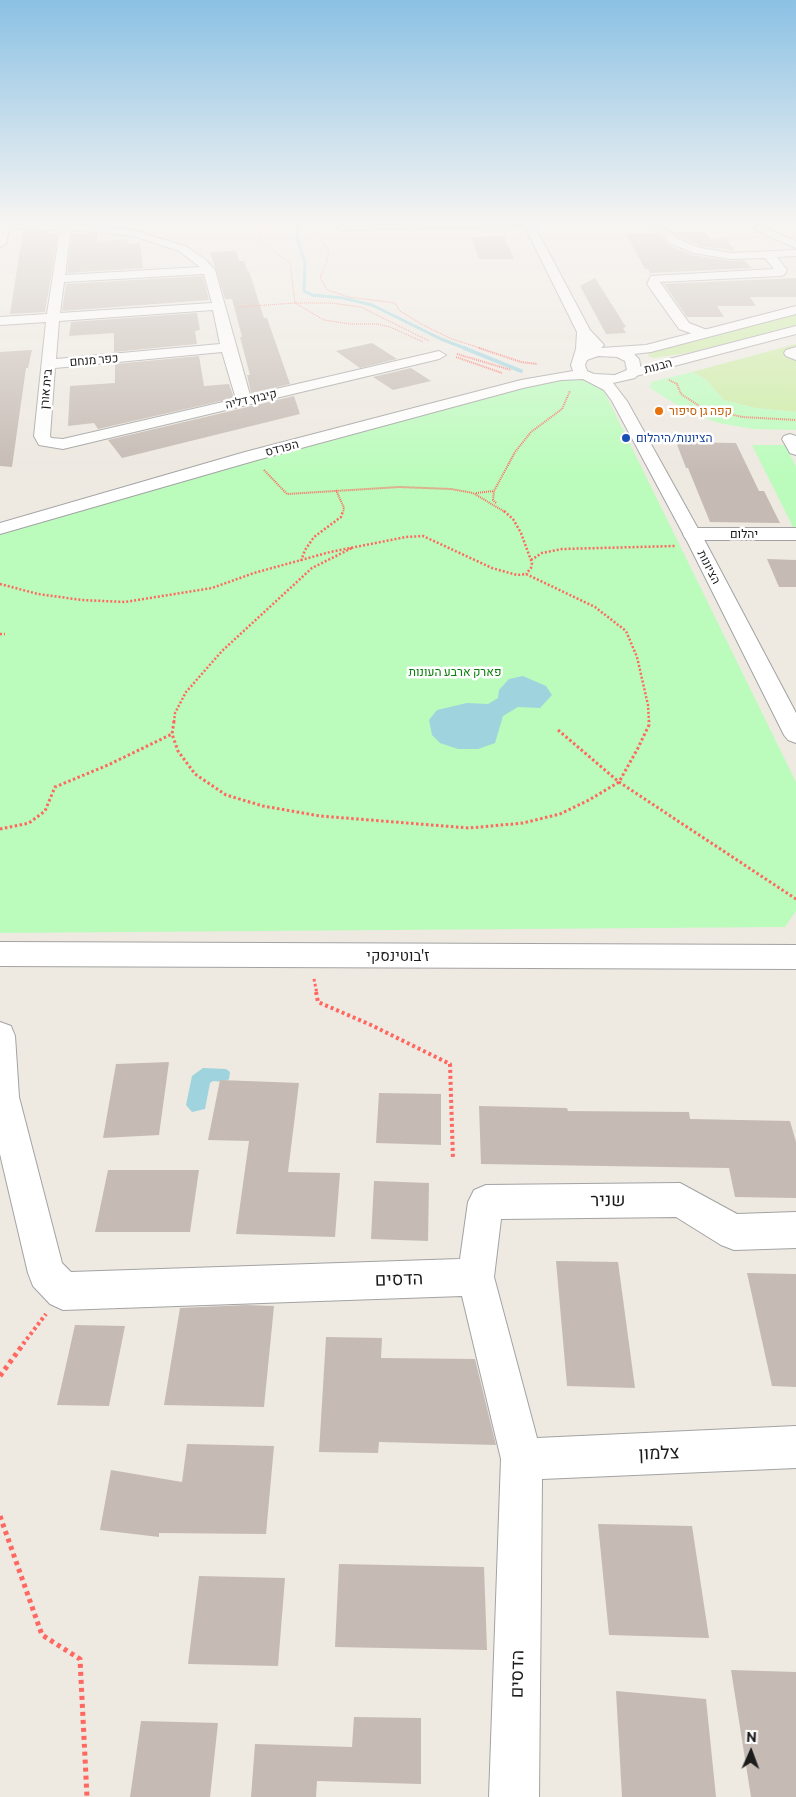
<!DOCTYPE html>
<html>
<head>
<meta charset="utf-8">
<style>
  body { margin:0 }
  #map { position:relative; width:796px; height:1797px; overflow:hidden; background:#eee9e1; font-family:Commissioner,sans-serif }
  canvas { display:block }
  .north { position:absolute; left:726px; top:1727px; width:50px; height:50px; -webkit-text-stroke:4px #fff; paint-order:stroke; rotate:2deg; font-size:14px; font-weight:700; line-height:20px; text-align:center; color:#1c1c1c }
  .north::after { content:''; display:block; margin:auto; width:18px; height:22px; background:#1c1c1c; clip-path:polygon(50% 0,100% 100%,50% 72%,0 100%) }
</style>
</head>
<body>
<div id="map">
<canvas width="796" height="1797"></canvas>
<div class="north">N</div>
</div>
<script>
const context = document.querySelector('canvas').getContext('2d');
context.lineJoin = 'round';
function paint(path, color) {
  context.fillStyle = color;
  context.fill(path, 'evenodd');
}
function toPath(rows) {
  const path = new Path2D();
  for (const r of rows) {
    path.moveTo(r[0], r[1]);
    for (let i = 2; i < r.length; i += 2) path.lineTo(r[i], r[i + 1]);
  }
  return path;
}
function stroke(path, color, width, dash) {
  context.strokeStyle = color;
  context.lineWidth = width;
  context.lineCap = dash ? 'butt' : 'round';
  context.setLineDash(dash || []);
  context.stroke(path);
}
function label(font, color, halo, rows, align = 'center') {
  context.font = font + ' Commissioner,Heebo,sans-serif';
  context.lineWidth = 5;
  context.setLineDash([]);
  context.textBaseline = 'middle';
  context.strokeStyle = halo;
  context.fillStyle = color;
  for (const [text, x, y, turn = 0] of rows) {
    context.save();
    context.translate(x, y);
    context.rotate((+turn || 0) * Math.PI / 180);
    context.textAlign = isNaN(turn) ? turn : align;
    if (halo) context.strokeText(text, 0, 0);
    context.fillText(text, 0, 0);
    context.restore();
  }
}
paint(toPath([
  [796,314,796,325,694,352,654,358,648,356,649,353,655,350],
  [796,344,796,412,755,408,724,400,705,379,692,372]
]), '#cceca4');
paint(toPath([
  [692,372,705,379,724,400,755,408,796,412,796,430,753,429,718,423,680,407,650,388,651,382],
  [574,379,589,381,604,391,796,782,796,911,785,927,0,933,0,530,526,385],
  [752,445,785,445,796,466,796,527,793,527]
]), '#bbfcbc');
paint(toPath([
  [523,676,546,686,552,695,540,708,518,707,503,716,495,743,478,749,458,749,440,743,432,735,429,720,437,710,467,703,488,704,498,698,499,690,509,679],
  [203,1068,226,1069,230,1072,229,1079,225,1082,213,1081,210,1083,205,1109,192,1112,186,1105,192,1076]
]), '#9fd4de');
stroke(toPath([
  [299,223,297,238,305,263,304,291,312,295,343,298,372,305,441,339,467,349]
]), '#9fd4de', 3);
stroke(toPath([
  [464,348,521,371]
]), '#9fd4de', 4);
paint(toPath([
  [23,231,48,231,47,234,58,234,45,312,10,314],
  [673,232,703,232,711,240,724,238,736,251,701,246,679,237],
  [72,233,97,234,97,241,127,239,128,244,140,243,143,268,67,273],
  [657,233,669,245,692,255,731,261,744,260,752,268,650,273,648,269,645,269,626,234],
  [504,236,514,259,479,259,471,237],
  [236,251,239,261,244,261,248,272,249,271,264,318,267,318,290,384,251,393,247,375,250,375,240,337,242,337,232,299,225,299,210,252],
  [203,276,209,300,62,311,66,284],
  [595,278,626,327,623,328,626,333,606,334,580,286],
  [796,278,796,297,750,297,756,306,717,306,724,317,687,317,664,284],
  [197,313,200,330,195,331,197,344,114,352,114,333,69,336,71,322],
  [372,343,397,359,360,368,336,351],
  [32,350,28,368,26,368,12,467,0,466,0,352],
  [199,356,204,386,229,384,234,398,98,429,94,423,68,426,70,386,115,383,115,364],
  [411,368,431,381,393,390,373,377],
  [294,396,300,414,122,458,108,440],
  [676,442,736,443,759,491,764,491,780,523,710,522,688,468,686,468],
  [767,559,796,560,796,587,779,587],
  [169,1062,159,1135,103,1138,116,1064],
  [220,1080,299,1083,288,1172,340,1173,335,1237,236,1234,249,1141,208,1140],
  [379,1093,441,1094,441,1145,376,1143],
  [479,1106,567,1108,568,1111,689,1112,690,1119,790,1121,796,1142,796,1198,735,1197,729,1168,481,1164],
  [108,1170,199,1170,190,1232,95,1232],
  [374,1181,429,1183,428,1241,371,1239],
  [556,1261,618,1262,635,1388,567,1386],
  [747,1273,796,1274,796,1387,772,1386],
  [246,1305,274,1306,264,1407,164,1405,180,1308],
  [75,1325,125,1326,109,1406,57,1405],
  [326,1337,382,1338,381,1358,475,1359,496,1445,379,1442,378,1453,319,1452],
  [187,1444,274,1446,266,1534,159,1533,159,1537,100,1530,111,1470,182,1482],
  [598,1524,692,1526,709,1638,609,1635],
  [339,1564,484,1567,487,1650,335,1647],
  [199,1576,285,1578,278,1666,188,1664],
  [731,1670,796,1672,796,1797,751,1797],
  [616,1691,706,1699,716,1797,622,1797],
  [354,1717,421,1718,421,1784,317,1781,316,1797,251,1797,255,1744,352,1747],
  [141,1721,218,1723,210,1797,130,1797]
]), '#c6bbb4');
const minor = toPath([
  [1,223,66,223,134,230,187,247,206,260,215,270,250,395,439,351,446,355,439,359,63,449,39,445,34,436,46,322,0,325,0,317,47,314,60,230,5,228,1,227,1,223],
  [71,230,133,236,179,251,200,267,65,275,71,230],
  [204,274,212,303,60,313,64,282,204,274],
  [213,310,220,344,56,359,59,321,213,310],
  [222,352,236,399,63,439,51,438,50,436,55,368,222,352],
  [385,223,533,223,528,226,341,230,336,227,341,224,385,223],
  [649,223,660,223,678,239,700,248,731,253,796,250,796,256,777,257,787,270,784,275,780,276,660,282,689,323,707,330,709,333,702,337,679,329,647,284,651,276,774,269,765,258,731,259,693,253,670,243,649,223],
  [759,225,796,241,796,248,755,230,754,228,759,225],
  [796,326,796,334,632,377,627,376,625,373,627,370,796,326],
  [796,347,796,360,786,356,784,353,786,350,796,347],
  [790,434,796,436,796,455,790,453,782,439,784,436,790,434],
  [692,528,796,528,796,540,692,540,685,538,683,534,685,530,692,528],
  [0,1022,11,1026,15,1036,19,1097,62,1263,71,1272,460,1259,468,1202,474,1190,486,1185,680,1183,737,1214,796,1212,796,1248,734,1250,721,1245,676,1217,501,1219,494,1277,537,1438,796,1426,796,1468,542,1479,539,1797,489,1797,501,1459,462,1296,63,1310,50,1304,33,1286,28,1273,0,1154,0,1022]
]);
const tertiary = toPath([
  [0,223,10,223,6,244,0,247,0,223],
  [523,223,533,223,590,330,604,345,601,348,646,345,796,306,796,314,651,352,634,354,639,359,641,370,639,373,635,378,613,383,627,401,706,543,796,713,796,743,788,740,784,735,688,543,612,401,604,390,583,379,561,380,523,388,257,460,0,534,0,523,245,452,521,380,573,371,571,365,576,349,577,332,523,223],
  [598,356,617,357,625,361,627,370,615,375,594,374,587,371,585,365,587,360,598,356],
  [0,942,796,945,796,969,0,966,0,942]
]);
stroke(minor, '#a3a3a3', 2);
stroke(tertiary, '#a3a3a3', 2);
stroke(toPath([
  [227,223,259,227,260,241,290,263,295,303],
  [312,223,329,252,326,265,320,277,327,290,349,297,395,303,400,311,423,325,452,339,483,349],
  [315,223,325,224],
  [166,227,182,223],
  [259,227,306,223],
  [682,227,743,223],
  [295,303,324,320,350,324,377,324,390,327,423,342],
  [238,307,295,303,331,303,361,307,429,341]
]), '#ff6761', 1, [1, 1]);
stroke(toPath([
  [479,348,521,362,537,364],
  [457,354,511,370],
  [456,357,502,373],
  [669,380,677,384,681,394,701,407,742,417,796,420],
  [264,470,287,494,399,487,451,489,473,493,505,512],
  [336,490,344,508,343,512],
  [476,493,494,491],
  [496,503,493,500,494,491,515,452,531,432,562,409,570,391]
]), '#ff6761', 2, [1, 1]);
stroke(toPath([
  [504,511,513,519,521,533,532,563,531,568,526,574],
  [531,560,542,553,562,549,675,546],
  [301,561,305,550,314,537,341,517,343,511],
  [0,584,38,594,82,600,125,602,212,588,254,573,330,552,406,537,423,536,492,568,517,575,526,574,595,607,626,631,637,657,648,705,649,722],
  [0,634,5,634],
  [174,722,175,713,186,692,222,651,312,568,352,548]
]), '#ff6761', 2.5, [2, 2]);
stroke(toPath([
  [174,721,172,734,178,751,195,774,226,795,263,806,320,816,469,828,523,823,560,814,589,800,619,782,638,748,649,725,649,721],
  [558,730,619,782,796,899],
  [0,829,29,823,45,811,55,787,108,765,172,734],
  [314,979,317,994]
]), '#ff6761', 3, [2.5, 2.5]);
stroke(toPath([
  [316,992,318,1002,371,1025,450,1064,453,1159],
  [23,1344,46,1314]
]), '#ff6761', 4, [3, 3]);
stroke(toPath([
  [0,1376,24,1343],
  [0,1516,42,1635,80,1659,87,1797]
]), '#ff6761', 5, [4, 4]);
paint(minor, '#fff');
paint(tertiary, '#fff');
const sky = context.createLinearGradient(0, 0, 0, 474);
sky.addColorStop(0, '#8bc1e4');
sky.addColorStop(0.47, '#f7f5f2');
sky.addColorStop(1, '#f7f5f200');
context.fillStyle = sky;
context.fillRect(0, 0, 796, 474);
for (const [x, y, r, color] of [
  [659,411,5,"#e8710a"],
  [626,438,5,"#1a4fb4"]
]) {
  const dot = new Path2D();
  dot.arc(x, y, r, 0, 2 * Math.PI);
  context.fillStyle = color;
  context.fill(dot);
  stroke(dot, '#fff', 2);
}
label('12px', '#1c1c1c', '#fff', [
  ["כפר מנחם",94,360,-5],
  ["הבנות",658,366,-15],
  ["בית אורן",46,389,-85],
  ["קיבוץ דליה",251,399,-13],
  ["הפרדס",282,448,-15],
  ["יהלום",744,534],
  ["הציונות",709,567,63]
]);
label('12px', '#c56008', '#fff', [
  ["קפה גן סיפור",669,411]
], 'left');
label('12px', '#164399', '#fff', [
  ["הציונות/היהלום",636,438]
], 'left');
label('12px', '#067e08', '#fff', [
  ["פארק ארבע העונות",455,672]
]);
label('15px', '#1c1c1c', '#fff', [
  ["ז'בוטינסקי",398,956]
]);
label('18px', '#1c1c1c', '#fff', [
  ["שניר",608,1200,-1],
  ["הדסים",399,1279,-2],
  ["צלמון",659,1453,-2],
  ["הדסים",517,1674,-89]
]);
</script>
</body>
</html>
